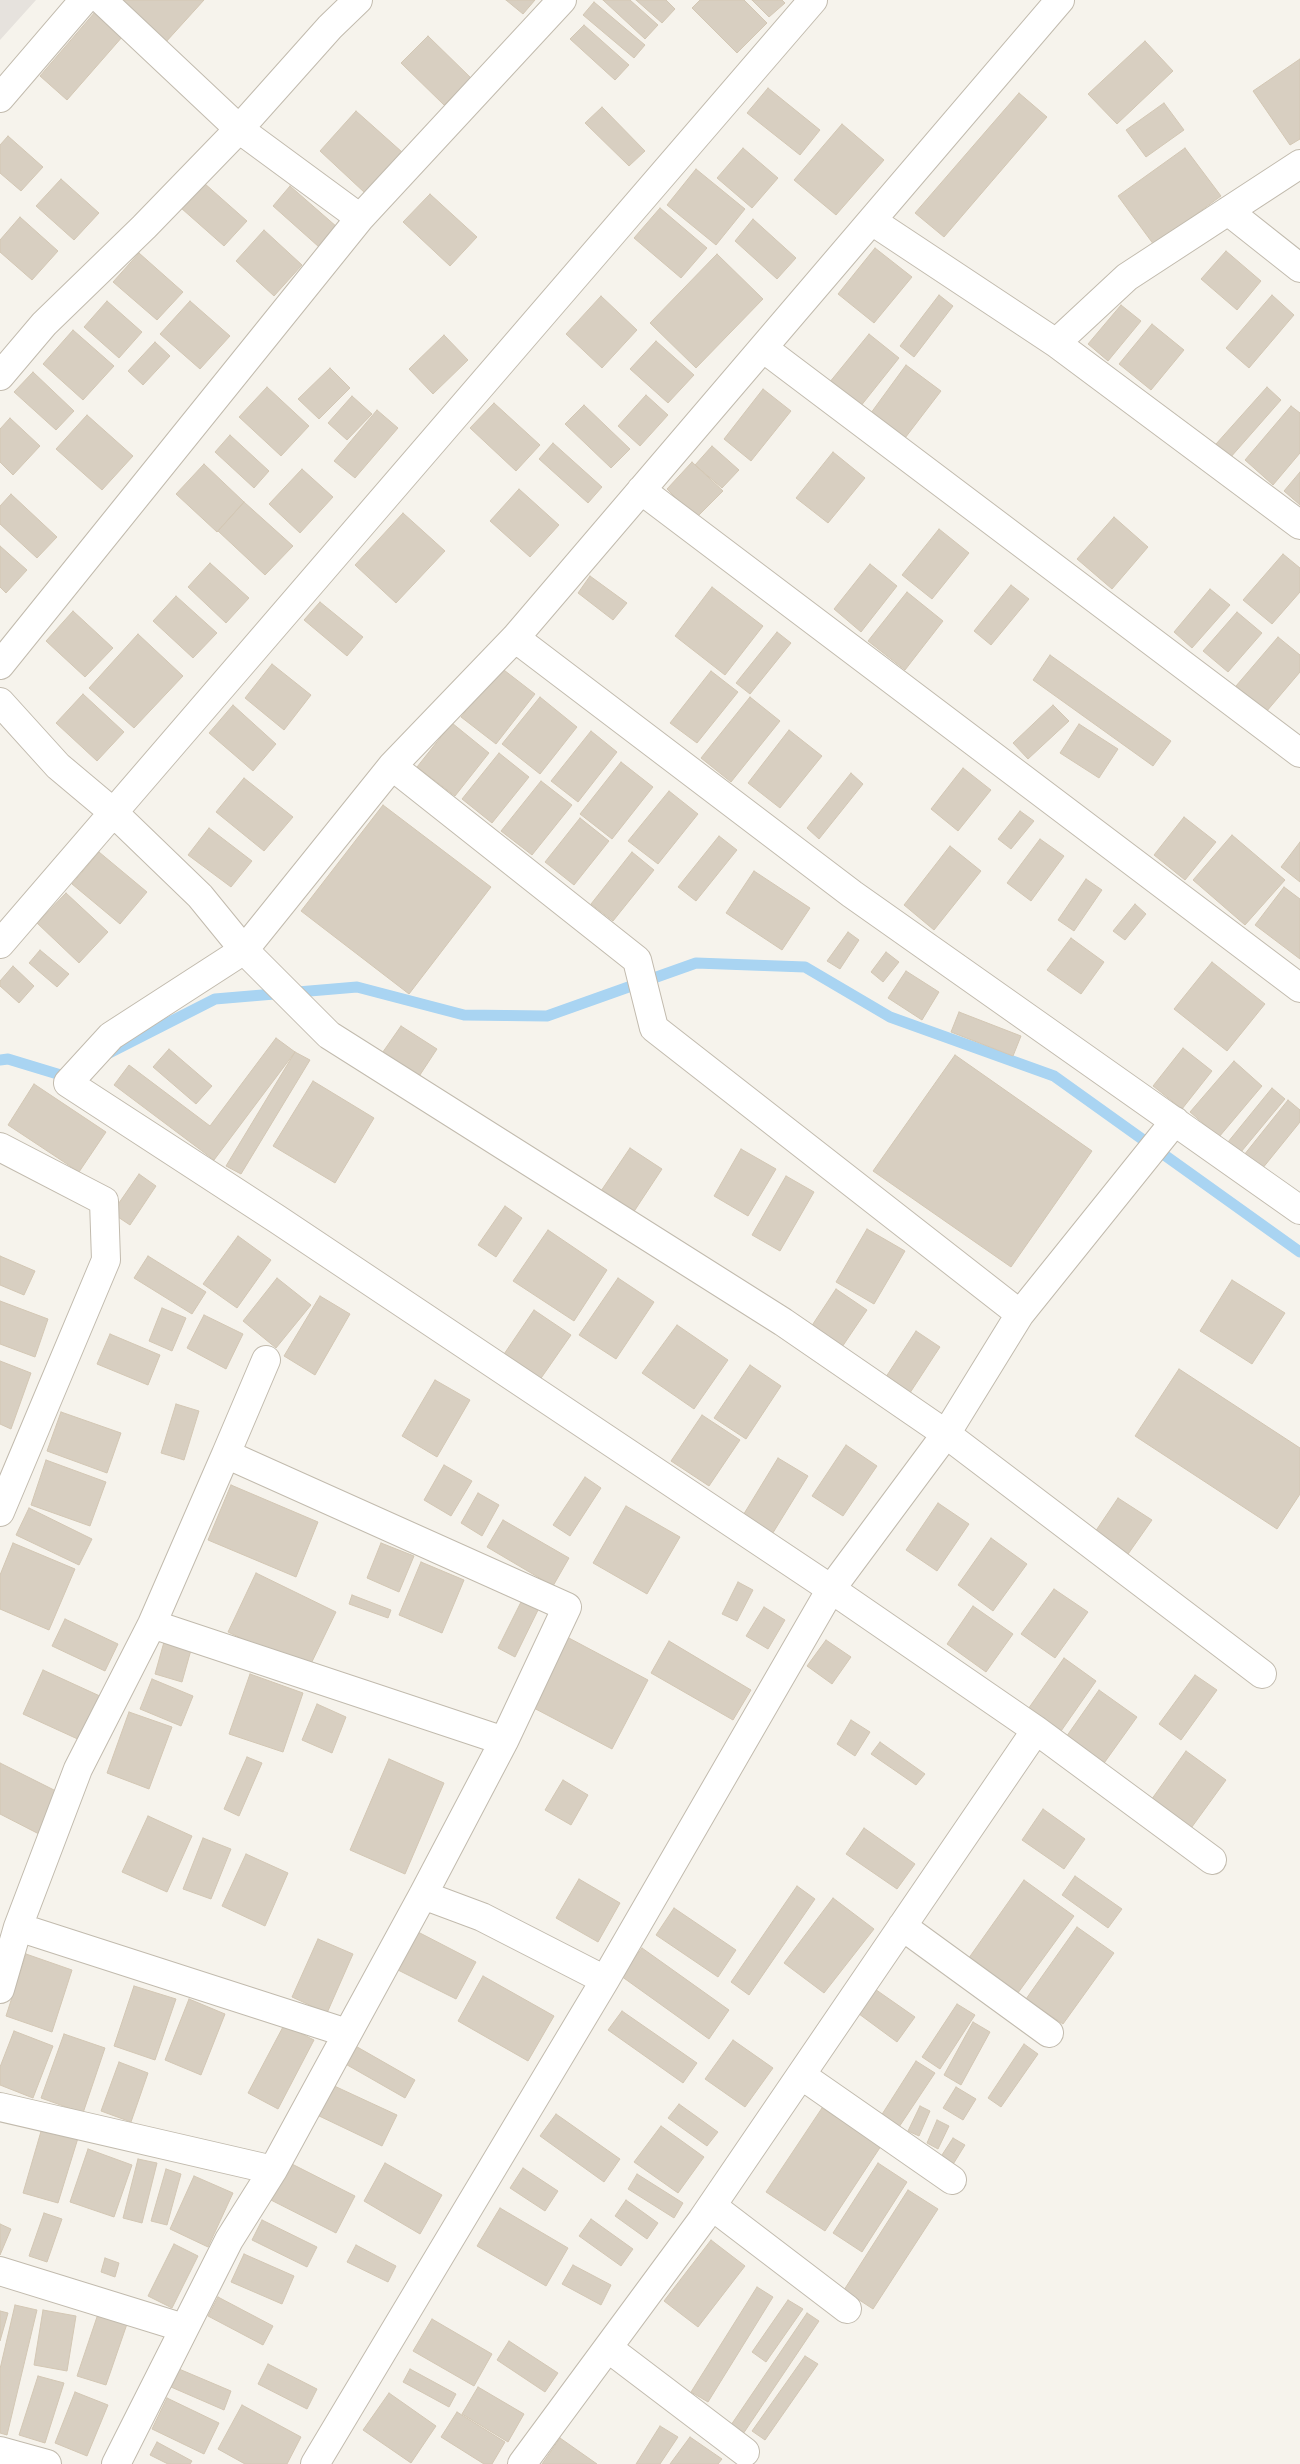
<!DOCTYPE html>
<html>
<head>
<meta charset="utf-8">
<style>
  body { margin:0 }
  canvas { display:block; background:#f6f3ec }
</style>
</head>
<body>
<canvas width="1300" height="2464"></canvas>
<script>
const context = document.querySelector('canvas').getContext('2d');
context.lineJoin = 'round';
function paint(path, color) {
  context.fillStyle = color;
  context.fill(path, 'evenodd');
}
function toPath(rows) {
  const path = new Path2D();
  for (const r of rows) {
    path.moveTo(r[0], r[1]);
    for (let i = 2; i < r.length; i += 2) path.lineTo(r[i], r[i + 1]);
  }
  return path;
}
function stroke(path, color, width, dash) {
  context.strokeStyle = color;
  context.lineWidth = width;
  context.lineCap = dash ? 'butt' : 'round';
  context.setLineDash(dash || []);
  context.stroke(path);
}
paint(toPath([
  [0,0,36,0,0,40]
]), '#e6e2dd');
stroke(toPath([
  [105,1055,215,999,357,987,464,1015,547,1016,696,963,805,967,890,1017,1054,1076,1300,1252],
  [0,1060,8,1059,64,1076,70,1073]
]), '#a9d4f2', 11);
const building = toPath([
  [120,0,204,0,165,43,120,0],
  [506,0,535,0,523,14,506,0],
  [603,0,630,0,658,25,645,39,603,0],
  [636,0,666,0,675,9,662,23,636,0],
  [700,0,744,0,767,23,737,53,692,8,700,0],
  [752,0,782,0,785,3,769,17,752,0],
  [594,2,645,45,634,58,583,15,594,2],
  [95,12,123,36,67,100,40,76,95,12],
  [584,25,629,65,615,80,570,39,584,25],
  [428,36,471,78,444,105,401,63,428,36],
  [1145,41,1173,71,1117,124,1088,94,1145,41],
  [1300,59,1300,139,1290,145,1253,91,1300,59],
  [768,88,820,130,800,155,747,113,768,88],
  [1019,93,1047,117,944,237,915,213,1019,93],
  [1164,103,1184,130,1146,157,1126,130,1164,103],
  [602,107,645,151,629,166,585,123,602,107],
  [356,111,402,152,365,193,320,151,356,111],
  [842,124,884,160,836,215,794,180,842,124],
  [8,136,43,167,21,191,0,173,0,145,8,136],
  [743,148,778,178,752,208,717,178,743,148],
  [1185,148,1221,196,1154,245,1118,196,1185,148],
  [696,169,745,209,716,245,667,205,696,169],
  [61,179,99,213,74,240,36,206,61,179],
  [204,183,247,221,224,246,181,208,204,183],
  [290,186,337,227,319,247,273,206,290,186],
  [430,194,477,237,450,266,403,222,430,194],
  [660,208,707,248,681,278,634,238,660,208],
  [20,217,58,251,32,280,0,252,0,240,20,217],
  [753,219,796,258,777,279,735,241,753,219],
  [264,230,302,265,274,296,236,261,264,230],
  [875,248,912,277,874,323,838,294,875,248],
  [1226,251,1261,281,1237,310,1201,279,1226,251],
  [139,253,183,292,157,320,113,282,139,253],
  [717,254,763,299,696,368,650,323,717,254],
  [939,295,953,306,914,357,900,346,939,295],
  [1272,295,1294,315,1249,368,1226,348,1272,295],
  [601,296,637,330,602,368,566,334,601,296],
  [107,301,142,332,119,358,84,327,107,301],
  [190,301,230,336,200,369,160,334,190,301],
  [1121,305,1141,321,1108,361,1088,344,1121,305],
  [1152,324,1184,350,1151,390,1119,364,1152,324],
  [73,330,114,366,83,400,43,364,73,330],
  [869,334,899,358,860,407,829,383,869,334],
  [444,335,468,360,433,394,409,369,444,335],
  [656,341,694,375,668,403,630,369,656,341],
  [155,342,170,356,143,385,128,371,155,342],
  [906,365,941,391,902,442,868,417,906,365],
  [330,368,350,388,319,419,298,399,330,368],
  [33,372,74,411,56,430,14,392,33,372],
  [267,387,309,426,281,456,239,417,267,387],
  [1267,387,1281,400,1230,458,1216,444,1267,387],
  [763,389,791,411,751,461,724,439,763,389],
  [646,395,668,415,640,446,618,426,646,395],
  [352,396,372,414,347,440,328,423,352,396],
  [494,403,540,445,516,471,470,428,494,403],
  [584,405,630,449,611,468,565,424,584,405],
  [1291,406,1300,413,1300,453,1273,485,1245,460,1291,406],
  [377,410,398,428,355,478,334,461,377,410],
  [87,415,133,456,102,490,56,449,87,415],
  [10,418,40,446,13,475,0,462,0,429,10,418],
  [230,435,269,471,254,488,215,452,230,435],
  [553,443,602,487,588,503,539,459,553,443],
  [712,446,739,470,722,488,695,465,712,446],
  [833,452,865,478,828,523,796,498,833,452],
  [692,462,723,491,696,518,667,489,692,462],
  [204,464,244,502,217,532,176,494,204,464],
  [302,469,333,497,300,533,269,504,302,469],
  [1300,472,1300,505,1284,491,1300,472],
  [519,489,559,525,530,557,490,521,519,489],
  [11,494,57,537,37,558,0,524,0,506,11,494],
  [244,502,293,546,265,575,218,531,244,502],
  [403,513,445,551,396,603,355,565,403,513],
  [1114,517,1148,547,1112,589,1077,559,1114,517],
  [939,529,969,553,932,599,902,575,939,529],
  [0,546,27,570,6,593,0,587,0,546],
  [1283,554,1300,568,1300,592,1272,624,1243,600,1283,554],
  [210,563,249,598,226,623,188,587,210,563],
  [870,564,897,586,861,632,834,609,870,564],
  [590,576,627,603,613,620,578,593,590,576],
  [1011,585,1029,599,991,645,974,631,1011,585],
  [712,587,763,626,725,675,675,636,712,587],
  [1210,589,1230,605,1192,648,1174,632,1210,589],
  [907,592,943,621,905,670,868,641,907,592],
  [176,596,217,633,193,658,153,621,176,596],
  [320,602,363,637,347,656,304,620,320,602],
  [73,611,113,648,85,677,46,641,73,611],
  [1237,612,1262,633,1228,672,1203,651,1237,612],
  [777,632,791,643,750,694,736,683,777,632],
  [138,634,183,676,134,728,89,688,138,634],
  [1278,637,1300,655,1300,672,1266,712,1236,686,1278,637],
  [1050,655,1171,741,1153,766,1033,680,1050,655],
  [272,664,311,695,284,730,245,698,272,664],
  [500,667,535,694,496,744,461,717,500,667],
  [711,671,738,692,697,743,670,723,711,671],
  [83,694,124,732,97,761,56,723,83,694],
  [540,697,577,727,540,774,502,744,540,697],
  [750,697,780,721,731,782,701,758,750,697],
  [233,705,276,744,253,771,209,733,233,705],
  [1053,705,1069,721,1028,759,1013,743,1053,705],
  [452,723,489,753,455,796,417,767,452,723],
  [1079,724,1118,749,1099,778,1060,753,1079,724],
  [789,730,822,756,780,808,748,783,789,730],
  [591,731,617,752,578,802,551,781,591,731],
  [499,753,529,777,492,823,462,799,499,753],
  [621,762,653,787,612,839,580,814,621,762],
  [963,768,991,790,958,831,931,809,963,768],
  [851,773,863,784,819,839,807,828,851,773],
  [244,778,293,817,264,851,216,812,244,778],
  [541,781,572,805,532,855,501,831,541,781],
  [669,791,698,814,658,864,628,841,669,791],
  [383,805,491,887,409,994,301,911,383,805],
  [1020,811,1034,821,1011,849,998,839,1020,811],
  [1184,817,1216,842,1185,880,1154,855,1184,817],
  [580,818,609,841,574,885,545,862,580,818],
  [209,828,252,861,231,887,188,855,209,828],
  [1232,835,1285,880,1245,925,1193,880,1232,835],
  [719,836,737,850,696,901,678,887,719,836],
  [1040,839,1064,856,1031,901,1007,883,1040,839],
  [1300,842,1300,882,1281,867,1300,842],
  [950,846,981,871,934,930,904,905,950,846],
  [99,852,147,892,120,924,72,884,99,852],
  [632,852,654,870,613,921,591,904,632,852],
  [754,871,810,908,782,950,726,913,754,871],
  [1086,879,1102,890,1074,931,1058,920,1086,879],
  [1284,887,1300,899,1300,959,1255,925,1284,887],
  [66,893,108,932,79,963,37,923,66,893],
  [1135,904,1146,914,1125,940,1113,931,1135,904],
  [848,932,859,940,840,969,827,961,848,932],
  [1071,938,1104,962,1081,994,1047,970,1071,938],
  [40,950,69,974,57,987,29,963,40,950],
  [886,952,899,962,883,982,871,972,886,952],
  [1212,962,1265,1004,1227,1051,1174,1009,1212,962],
  [13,966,34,986,19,1003,0,986,0,981,13,966],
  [906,971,939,992,922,1020,888,998,906,971],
  [959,1012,1021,1036,1013,1056,951,1032,959,1012],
  [401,1026,437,1049,414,1084,378,1059,401,1026],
  [276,1038,295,1052,214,1160,114,1085,129,1065,210,1126,276,1038],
  [1183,1048,1212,1071,1182,1109,1153,1086,1183,1048],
  [169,1049,212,1086,196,1104,153,1067,169,1049],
  [295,1052,310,1060,241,1174,226,1166,295,1052],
  [955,1055,1092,1151,1011,1267,873,1171,955,1055],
  [1234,1061,1262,1086,1219,1137,1190,1112,1234,1061],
  [313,1081,374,1118,335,1183,273,1146,313,1081],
  [34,1084,106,1132,79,1172,8,1125,34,1084],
  [1272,1088,1285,1099,1241,1152,1228,1142,1272,1088],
  [1288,1100,1300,1110,1300,1122,1262,1169,1244,1155,1288,1100],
  [630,1148,662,1169,633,1213,601,1191,630,1148],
  [741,1149,776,1169,748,1216,714,1196,741,1149],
  [139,1174,156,1186,130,1225,112,1213,139,1174],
  [786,1176,814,1192,780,1251,752,1235,786,1176],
  [505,1206,522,1218,496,1257,478,1245,505,1206],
  [867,1229,905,1251,874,1304,836,1282,867,1229],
  [548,1230,607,1270,574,1321,513,1281,548,1230],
  [238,1236,271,1260,237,1308,203,1284,238,1236],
  [0,1256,35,1271,24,1295,0,1285,0,1256],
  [148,1256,206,1292,192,1314,134,1278,148,1256],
  [277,1278,311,1305,276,1348,243,1321,277,1278],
  [618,1278,654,1302,616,1359,579,1335,618,1278],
  [1232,1280,1285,1313,1252,1364,1200,1331,1232,1280],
  [836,1289,867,1310,840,1350,809,1330,836,1289],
  [320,1296,350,1314,315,1375,284,1356,320,1296],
  [0,1301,48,1319,35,1357,0,1344,0,1301],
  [162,1308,186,1318,172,1351,149,1341,162,1308],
  [534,1310,571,1335,537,1384,500,1360,534,1310],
  [204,1315,243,1334,226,1369,187,1348,204,1315],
  [677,1325,728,1360,694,1409,642,1373,677,1325],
  [916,1331,940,1347,904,1402,880,1386,916,1331],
  [110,1334,160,1355,148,1385,97,1364,110,1334],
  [0,1361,31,1373,11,1429,0,1424,0,1361],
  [750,1365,781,1386,746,1439,714,1418,750,1365],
  [1179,1369,1300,1448,1300,1494,1277,1529,1135,1436,1179,1369],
  [435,1380,470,1400,437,1457,402,1436,435,1380],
  [176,1404,199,1411,184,1460,161,1453,176,1404],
  [61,1412,121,1433,107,1473,47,1451,61,1412],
  [702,1415,740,1440,709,1486,671,1461,702,1415],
  [846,1445,877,1466,843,1516,812,1496,846,1445],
  [778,1458,808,1476,771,1536,742,1517,778,1458],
  [46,1460,106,1482,90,1526,31,1505,46,1460],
  [444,1465,472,1481,451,1516,424,1500,444,1465],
  [585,1477,601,1488,570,1536,553,1525,585,1477],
  [231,1485,318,1522,296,1577,208,1540,231,1485],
  [478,1493,499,1505,482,1536,461,1523,478,1493],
  [1118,1498,1152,1520,1126,1557,1093,1535,1118,1498],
  [938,1503,969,1524,937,1571,906,1550,938,1503],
  [626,1506,680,1537,647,1594,593,1563,626,1506],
  [29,1508,92,1539,79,1565,16,1535,29,1508],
  [503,1520,569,1558,553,1586,487,1547,503,1520],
  [991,1538,1027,1564,993,1611,958,1585,991,1538],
  [13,1543,75,1569,49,1630,0,1609,0,1575,13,1543],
  [381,1543,414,1556,399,1592,367,1578,381,1543],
  [421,1562,464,1580,442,1633,399,1615,421,1562],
  [256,1573,336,1612,308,1670,228,1632,256,1573],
  [738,1582,753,1590,737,1621,722,1614,738,1582],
  [1054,1589,1088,1612,1055,1658,1021,1634,1054,1589],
  [352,1595,391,1610,388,1618,349,1604,352,1595],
  [523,1598,540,1606,515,1657,498,1648,523,1598],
  [973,1606,1013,1634,986,1672,947,1644,973,1606],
  [764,1607,785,1620,768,1649,746,1636,764,1607],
  [65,1619,118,1644,105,1671,52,1646,65,1619],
  [567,1637,648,1680,612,1749,530,1706,567,1637],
  [826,1640,851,1657,832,1684,807,1666,826,1640],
  [669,1641,751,1690,733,1720,651,1673,669,1641],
  [164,1642,191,1650,182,1682,155,1674,164,1642],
  [1064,1658,1096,1681,1059,1734,1026,1712,1064,1658],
  [43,1670,102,1697,82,1741,23,1714,43,1670],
  [250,1674,303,1693,283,1752,229,1734,250,1674],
  [1195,1675,1217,1690,1181,1740,1159,1724,1195,1675],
  [152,1679,193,1696,181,1726,140,1709,152,1679],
  [1099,1690,1137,1717,1102,1766,1064,1740,1099,1690],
  [317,1704,346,1717,332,1753,302,1740,317,1704],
  [129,1712,172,1727,149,1789,107,1773,129,1712],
  [851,1720,870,1732,855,1756,837,1744,851,1720],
  [880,1742,925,1774,916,1785,871,1754,880,1742],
  [1186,1751,1226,1780,1189,1831,1149,1803,1186,1751],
  [247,1757,262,1763,239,1816,224,1809,247,1757],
  [389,1759,444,1783,405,1874,350,1850,389,1759],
  [0,1763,60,1793,39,1834,0,1814,0,1763],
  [563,1780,588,1795,571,1825,545,1810,563,1780],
  [1043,1809,1085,1839,1064,1869,1022,1840,1043,1809],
  [148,1816,192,1836,167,1892,122,1872,148,1816],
  [864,1828,915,1864,897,1889,846,1854,864,1828],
  [203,1838,231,1849,211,1899,183,1889,203,1838],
  [246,1854,288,1873,265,1926,222,1906,246,1854],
  [1075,1876,1122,1909,1108,1928,1062,1895,1075,1876],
  [579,1879,620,1903,598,1942,556,1918,579,1879],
  [1024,1880,1074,1916,1015,1997,966,1962,1024,1880],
  [797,1886,815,1899,749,1995,731,1982,797,1886],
  [833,1898,874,1929,824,1993,784,1963,833,1898],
  [674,1908,736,1950,718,1977,656,1935,674,1908],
  [1077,1927,1114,1953,1063,2024,1026,1999,1077,1927],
  [418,1932,476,1962,456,1999,398,1970,418,1932],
  [318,1939,353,1954,327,2013,292,1997,318,1939],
  [642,1948,729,2010,709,2039,621,1976,642,1948],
  [26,1954,72,1970,52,2032,6,2016,26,1954],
  [483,1976,554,2016,528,2061,458,2021,483,1976],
  [134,1986,176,1999,155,2060,114,2046,134,1986],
  [872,1987,915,2017,897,2042,855,2011,872,1987],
  [189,1999,225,2014,201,2075,165,2060,189,1999],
  [957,2004,975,2015,940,2069,922,2057,957,2004],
  [622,2011,697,2063,683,2083,608,2030,622,2011],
  [973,2022,990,2032,961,2085,944,2075,973,2022],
  [284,2025,314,2040,278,2109,248,2093,284,2025],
  [14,2031,53,2046,33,2098,0,2085,0,2067,14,2031],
  [64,2034,105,2048,83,2113,41,2098,64,2034],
  [733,2040,773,2068,745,2107,705,2079,733,2040],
  [352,2044,415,2080,405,2098,342,2062,352,2044],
  [1024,2044,1038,2054,1001,2107,988,2098,1024,2044],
  [916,2061,935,2073,897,2130,879,2119,916,2061],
  [119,2062,148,2073,131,2122,101,2111,119,2062],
  [330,2084,397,2115,382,2146,315,2114,330,2084],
  [956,2087,976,2099,963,2120,943,2108,956,2087],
  [679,2104,718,2132,707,2146,668,2118,679,2104],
  [920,2106,930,2111,919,2136,908,2131,920,2106],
  [822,2108,881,2146,825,2231,766,2192,822,2108],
  [556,2114,620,2159,604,2182,540,2136,556,2114],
  [937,2120,949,2126,938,2149,927,2143,937,2120],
  [661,2126,704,2157,678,2193,634,2162,661,2126],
  [42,2128,78,2138,58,2203,23,2193,42,2128],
  [953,2138,965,2145,952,2166,940,2158,953,2138],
  [88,2149,132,2165,114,2217,70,2202,88,2149],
  [138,2159,157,2163,142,2223,123,2218,138,2159],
  [286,2161,355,2196,336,2233,267,2198,286,2161],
  [385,2163,442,2195,420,2234,364,2201,385,2163],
  [878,2163,907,2182,862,2252,833,2233,878,2163],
  [523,2168,558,2191,545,2211,510,2188,523,2168],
  [166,2169,181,2174,167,2225,151,2221,166,2169],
  [637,2174,683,2203,674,2218,628,2189,637,2174],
  [194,2176,233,2193,208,2247,170,2229,194,2176],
  [908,2190,938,2209,873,2309,844,2290,908,2190],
  [626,2200,658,2223,647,2239,615,2216,626,2200],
  [500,2208,568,2248,546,2286,477,2246,500,2208],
  [44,2213,62,2219,47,2262,29,2256,44,2213],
  [591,2219,633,2249,621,2266,579,2236,591,2219],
  [262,2220,317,2247,307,2267,252,2240,262,2220],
  [0,2224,11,2229,0,2255,0,2224],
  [711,2240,745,2266,698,2327,664,2301,711,2240],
  [174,2244,198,2256,172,2308,148,2296,174,2244],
  [356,2245,396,2266,388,2282,347,2262,356,2245],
  [244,2254,294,2276,282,2304,231,2282,244,2254],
  [105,2258,119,2263,115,2277,101,2272,105,2258],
  [573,2265,611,2285,601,2305,562,2284,573,2265],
  [757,2287,773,2297,708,2402,691,2392,757,2287],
  [218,2297,273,2326,263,2345,208,2316,218,2297],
  [788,2300,803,2309,766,2362,752,2352,788,2300],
  [15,2305,37,2310,7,2435,0,2433,0,2369,15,2305],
  [43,2310,76,2316,67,2371,34,2365,43,2310],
  [0,2311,8,2313,0,2341,0,2311],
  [99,2311,128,2321,106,2385,77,2376,99,2311],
  [807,2313,819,2321,743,2434,731,2425,807,2313],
  [432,2319,492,2354,474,2386,413,2351,432,2319],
  [509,2341,558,2373,545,2392,497,2360,509,2341],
  [805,2356,818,2364,765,2440,752,2431,805,2356],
  [268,2364,317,2389,307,2409,258,2384,268,2364],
  [179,2369,231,2391,224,2410,171,2387,179,2369],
  [410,2369,456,2394,449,2407,403,2382,410,2369],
  [38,2376,64,2383,45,2443,19,2435,38,2376],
  [478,2387,524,2414,508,2442,462,2414,478,2387],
  [75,2392,108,2405,87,2456,55,2443,75,2392],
  [389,2393,436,2426,411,2463,363,2430,389,2393],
  [167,2398,219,2423,204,2454,152,2429,167,2398],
  [242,2405,301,2437,287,2464,245,2464,218,2449,242,2405],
  [457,2412,505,2442,492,2464,484,2464,441,2437,457,2412],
  [660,2426,678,2437,660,2464,636,2464,660,2426],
  [690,2437,722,2459,718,2464,670,2464,690,2437],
  [560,2438,597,2464,542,2464,560,2438],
  [157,2442,192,2461,190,2464,168,2464,150,2455,157,2442]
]);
paint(building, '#d8cfc1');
stroke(building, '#d3c7b4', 1);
const minor = toPath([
  [102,0,239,129,360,218],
  [0,98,84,0],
  [1228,211,1300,268],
  [872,221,1056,343,1300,525],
  [1056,343,1127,277,1300,164],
  [763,348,1300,753],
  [0,376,44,324,144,227,239,129,330,27,358,0],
  [641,490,1300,988],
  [515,638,852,894,1300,1210],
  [0,665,360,218,562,0],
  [0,702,58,766,114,813,200,896,244,950,329,1035,783,1322,946,1434,1020,1314,1175,1121],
  [392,766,637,960,654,1028,1020,1314],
  [0,944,813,0],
  [0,1147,104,1201,106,1260,0,1512],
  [226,1454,266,1360],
  [152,1624,504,1741],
  [1212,1860,1036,1730,831,1589,946,1434,1262,1674],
  [423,1895,482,1917,605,1980],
  [902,1926,1049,2033],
  [18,1927,347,2033],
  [0,1989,18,1927,78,1769,152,1624,226,1454,567,1607,504,1741,423,1895,273,2170,229,2240,116,2464],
  [801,2075,952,2180],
  [0,2107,273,2170],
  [712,2206,847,2309],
  [0,2271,184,2328],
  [608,2348,745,2452],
  [0,2451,47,2464],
  [315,2464,605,1980,831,1589,277,1219,68,1083,111,1036,244,950,392,766,515,638,1060,0],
  [522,2464,702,2220,1036,1730]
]);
stroke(minor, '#c2bbae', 30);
stroke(minor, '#fff', 28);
</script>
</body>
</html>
